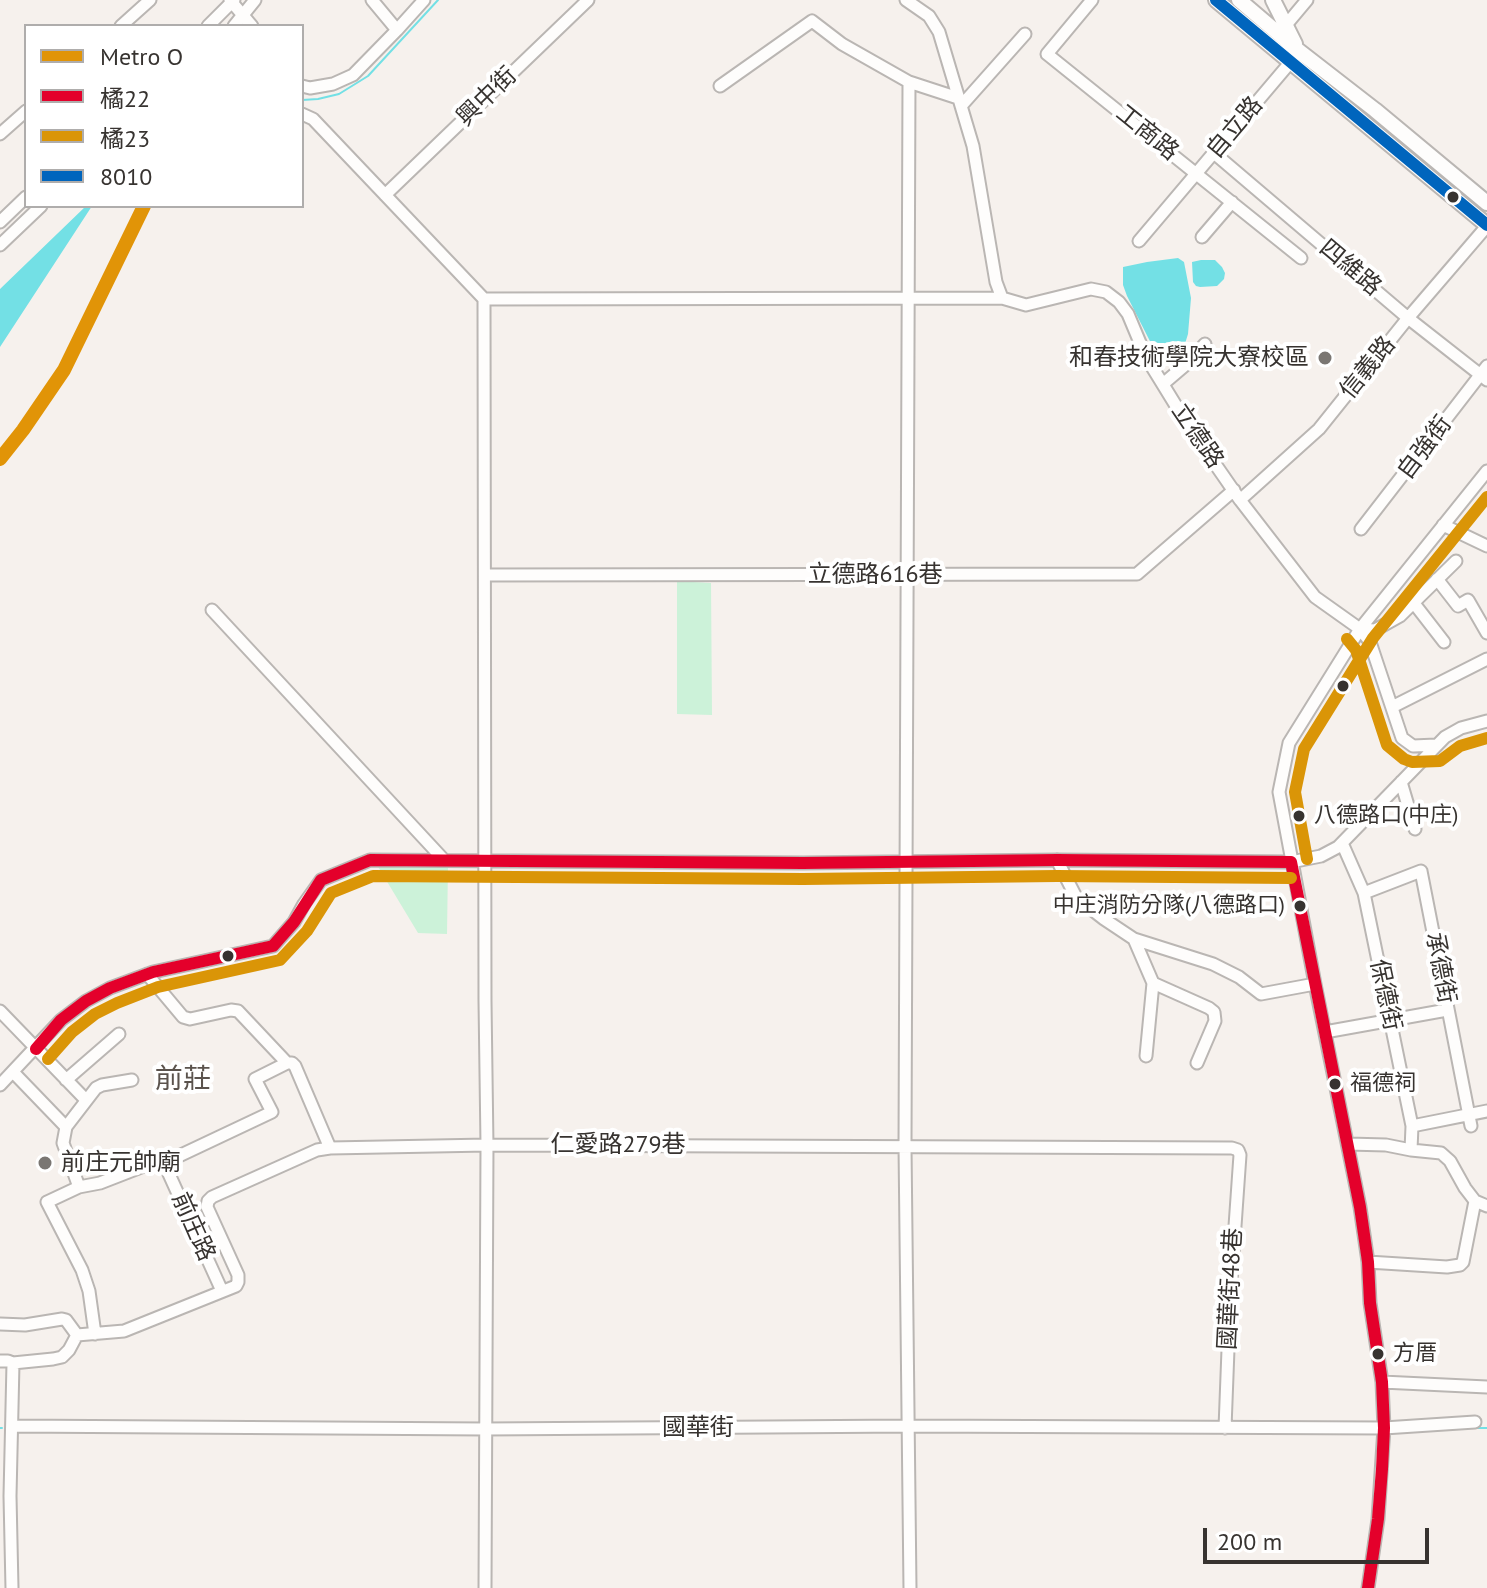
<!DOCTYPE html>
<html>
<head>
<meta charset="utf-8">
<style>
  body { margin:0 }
  #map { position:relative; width:1487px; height:1588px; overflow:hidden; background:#f6f1ed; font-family:"PT Sans","Noto Sans TC",sans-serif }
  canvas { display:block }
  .legend { position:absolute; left:24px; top:24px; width:280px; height:184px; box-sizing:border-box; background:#fff; border:2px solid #afadac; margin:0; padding:10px 14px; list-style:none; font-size:24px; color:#373330 }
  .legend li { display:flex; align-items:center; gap:16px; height:40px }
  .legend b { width:40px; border:2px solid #afadac }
  .scale { position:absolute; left:1203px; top:1528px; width:226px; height:36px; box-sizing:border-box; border:4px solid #373330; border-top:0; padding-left:10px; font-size:24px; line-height:28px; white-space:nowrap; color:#373330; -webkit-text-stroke:6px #fff; paint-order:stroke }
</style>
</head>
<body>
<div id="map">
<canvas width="1487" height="1588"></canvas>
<ul class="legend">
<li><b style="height:10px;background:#e19407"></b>Metro O</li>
<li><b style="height:10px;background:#e4002b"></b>橘22</li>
<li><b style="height:10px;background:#da9507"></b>橘23</li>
<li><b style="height:10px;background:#0065bd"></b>8010</li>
</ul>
<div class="scale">200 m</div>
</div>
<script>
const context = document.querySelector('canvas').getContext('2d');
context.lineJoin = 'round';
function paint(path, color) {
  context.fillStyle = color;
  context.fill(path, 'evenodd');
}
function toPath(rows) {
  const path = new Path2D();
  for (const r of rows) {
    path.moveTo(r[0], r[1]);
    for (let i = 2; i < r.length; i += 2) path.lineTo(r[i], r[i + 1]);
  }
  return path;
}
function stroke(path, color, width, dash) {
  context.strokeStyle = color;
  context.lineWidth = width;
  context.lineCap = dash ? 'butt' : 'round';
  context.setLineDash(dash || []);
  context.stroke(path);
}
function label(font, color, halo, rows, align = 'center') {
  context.font = font + ' "PT Sans","Noto Sans TC",sans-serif';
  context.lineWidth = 8;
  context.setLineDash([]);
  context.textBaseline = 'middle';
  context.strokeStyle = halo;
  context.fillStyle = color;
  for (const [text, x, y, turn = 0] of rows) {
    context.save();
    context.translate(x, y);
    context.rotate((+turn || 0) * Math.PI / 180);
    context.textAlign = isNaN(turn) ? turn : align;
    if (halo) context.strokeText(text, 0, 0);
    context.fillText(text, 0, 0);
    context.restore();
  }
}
paint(toPath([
  [677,581,711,583,712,715,677,714],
  [377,865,448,865,447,934,418,933]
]), '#ccf2d9');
paint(toPath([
  [86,206,92,206,0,347,0,289],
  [1178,258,1184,262,1191,298,1188,334,1184,347,1179,354,1168,360,1163,360,1158,357,1127,296,1123,285,1123,267,1147,262],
  [1201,260,1215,260,1222,267,1225,273,1224,279,1217,286,1200,287,1196,286,1193,282,1192,262]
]), '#73e0e5');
stroke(toPath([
  [302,100,318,99,339,94,368,76,438,0],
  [0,1428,2,1428],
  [1476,1428,1487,1428]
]), '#73e0e5', 2);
const minor = toPath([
  [230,0,252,26],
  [372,0,397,30],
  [906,0,929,16,939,32,973,146,996,282,1002,298,1026,305,1091,289,1106,292,1119,302,1128,314,1146,357,1186,422,1240,500,1315,597,1360,629,1370,642,1402,738,1413,746,1436,745],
  [1092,0,1047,54,1301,258],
  [1286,25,1307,0],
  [121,26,150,0],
  [208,26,234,0],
  [234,26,255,0],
  [909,82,905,1146,910,1588],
  [302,86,310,88,333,84,353,75,397,30,424,0],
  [720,86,812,21,842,44,909,82,958,98],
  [961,106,1025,34],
  [302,114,313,119,484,299,485,1001,487,1145,485,1588],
  [0,134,26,111],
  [1214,153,1408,318,1487,380],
  [385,195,588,0],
  [0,222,26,197],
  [1202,237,1232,202],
  [1139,241,1294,58],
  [0,245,41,206],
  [484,299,1002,298],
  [1163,384,1190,361,1205,344],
  [1240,500,1319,429,1408,318,1487,226],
  [1443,525,1487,546],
  [1361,529,1487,366],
  [485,575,1137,574,1234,490],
  [1437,579,1458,606,1468,600,1487,633],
  [1413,602,1444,642],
  [212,610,444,860],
  [1360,629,1375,630,1400,616,1456,561],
  [1392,707,1487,659],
  [1401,782,1415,829],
  [1342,843,1364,893,1412,1126,1411,1150],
  [1057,860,1076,897,1104,919,1134,939,1213,964,1239,977,1261,994,1315,984],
  [1364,893,1421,871,1471,1126],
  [1134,939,1153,983,1146,1056],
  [147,974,183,1017,190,1019,231,1010,238,1011,287,1063,292,1063,295,1066,330,1148],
  [1153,983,1209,1008,1214,1012,1215,1021,1197,1063],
  [0,1011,86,1100],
  [1325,1032,1447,1010],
  [13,1072,66,1127],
  [66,1080,119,1034],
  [0,1085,61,1020,86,1001,110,988,153,972,273,946,294,922,304,904,321,880,370,860,803,863,1057,860,1291,862,1321,856,1338,847,1445,737,1461,728,1487,721],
  [1412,1126,1487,1111],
  [1348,1144,1386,1145,1411,1150,1441,1153,1450,1161,1465,1188,1475,1201,1487,1206],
  [164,1163,222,1291],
  [79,1187,63,1143,66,1127,96,1088,102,1085,132,1080],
  [1368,1262,1447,1267,1460,1265,1463,1262,1475,1201],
  [0,1324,25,1325,62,1319,66,1320,77,1335],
  [95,1334,89,1291,82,1270,47,1202,79,1187,100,1183,154,1162,160,1160,164,1163,272,1112,255,1079,287,1063],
  [0,1361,8,1361,13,1363,10,1496,12,1588],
  [13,1363,53,1359,62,1357,69,1350,77,1335,124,1331,236,1286,238,1282,238,1275,207,1207,208,1201,212,1197,317,1150,330,1148,487,1145,1232,1148,1238,1150,1240,1155,1230,1297,1225,1428],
  [1382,1382,1487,1387],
  [12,1426,486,1429,909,1426,1384,1428,1475,1422],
  [1368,1588,1378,1519,1384,1428,1382,1382,1370,1303,1368,1262,1360,1207,1315,984,1279,792,1289,743,1360,629,1487,471]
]);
const major = toPath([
  [1216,0,1487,225],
  [1239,0,1299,51,1375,110,1487,203],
  [1273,0,1295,44]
]);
stroke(minor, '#bab6b3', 15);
stroke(major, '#bab6b3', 18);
stroke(minor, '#fefdfc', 11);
stroke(major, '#fefdfc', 14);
stroke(toPath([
  [1291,862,1360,1207,1368,1262,1370,1303,1382,1382,1384,1428,1382,1469,1378,1519,1368,1588],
  [36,1049,61,1020,86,1001,110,988,153,972,273,946,294,922,321,880,370,860,803,863,1057,860,1291,862]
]), '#e4002b', 12);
stroke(toPath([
  [1347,639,1356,650,1387,745,1404,759,1412,762,1440,761,1460,746,1487,738],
  [1307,859,1295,792,1304,749,1373,638,1487,497],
  [48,1059,72,1032,95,1014,117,1003,158,987,280,960,307,931,331,893,373,876,803,879,1057,876,1291,878]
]), '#da9507', 12);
stroke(toPath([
  [1216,0,1487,225]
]), '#0065bd', 12);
stroke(toPath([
  [0,459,23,430,64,370,144,206]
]), '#e19407', 14);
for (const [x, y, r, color] of [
  [1453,197,7,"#373330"],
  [1325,358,8,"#7a7672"],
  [1343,686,7,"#373330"],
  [1299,816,7,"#373330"],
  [1300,906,7,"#373330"],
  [228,956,7,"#373330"],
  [1335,1084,7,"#373330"],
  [45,1163,8,"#7a7672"],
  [1378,1354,7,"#373330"]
]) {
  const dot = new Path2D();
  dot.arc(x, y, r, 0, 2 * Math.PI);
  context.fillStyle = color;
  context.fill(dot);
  stroke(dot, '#fff', 3);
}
label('22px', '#373330', '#fff', [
  ["八德路口(中庄)",1314,816],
  ["中庄消防分隊(八德路口)",1285,906,"right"],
  ["福德祠",1350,1084],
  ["方厝",1393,1354]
], 'left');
label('24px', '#373330', '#fff', [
  ["興中街",487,97,-44],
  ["自立路",1235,128,-50],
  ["工商路",1147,133,39],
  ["四維路",1350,268,40],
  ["信義路",1368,368,-51],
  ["立德路",1197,436,56],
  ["自強街",1425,448,-53],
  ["立德路616巷",875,575],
  ["承德街",1440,968,79],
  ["保德街",1385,995,78],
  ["仁愛路279巷",618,1145],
  ["前庄路",193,1227,66],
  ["國華街48巷",1231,1289,-87],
  ["國華街",698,1428]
]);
label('24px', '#373330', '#fff', [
  ["和春技術學院大寮校區",1309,358],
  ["前庄元帥廟",61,1163,"left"]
], 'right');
label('28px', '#5b534d', '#fff', [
  ["前莊",183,1080]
]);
</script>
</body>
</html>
